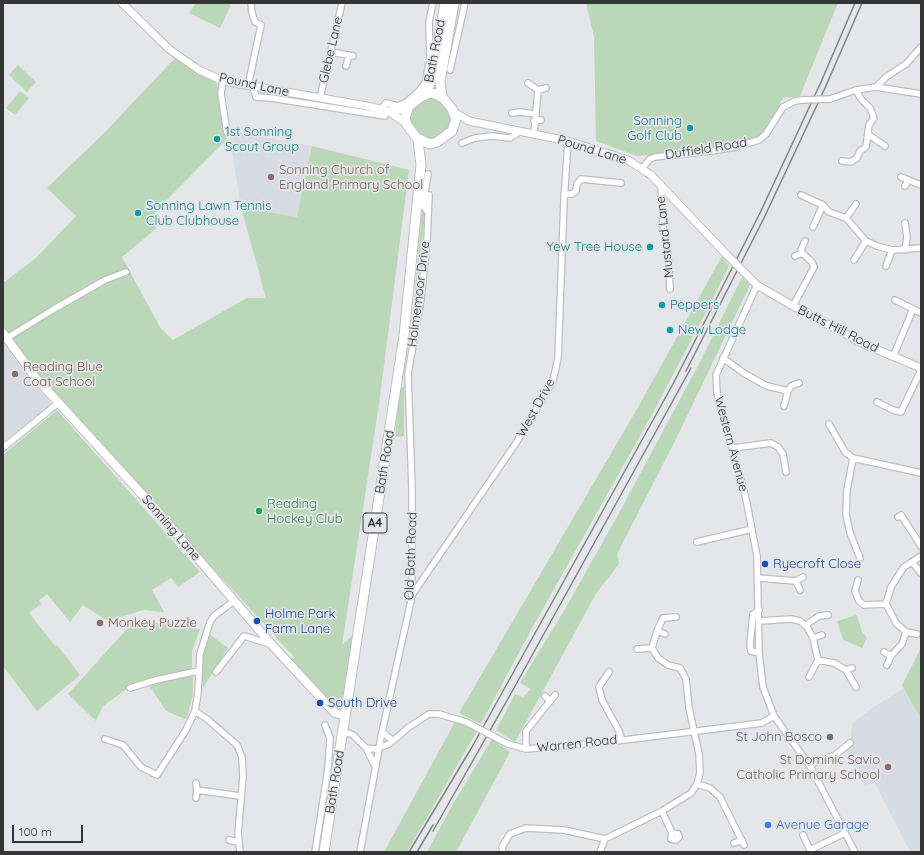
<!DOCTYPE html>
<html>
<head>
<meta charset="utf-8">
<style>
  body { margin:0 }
  #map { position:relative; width:924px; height:855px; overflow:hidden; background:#e5e6e9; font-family:Quicksand,sans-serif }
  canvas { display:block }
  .frame { position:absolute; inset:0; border:4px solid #353536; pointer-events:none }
  .scale { position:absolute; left:12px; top:825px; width:71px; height:18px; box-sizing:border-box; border:2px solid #353536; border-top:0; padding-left:5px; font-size:12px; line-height:14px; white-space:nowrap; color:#353536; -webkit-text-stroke:3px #e5e6e9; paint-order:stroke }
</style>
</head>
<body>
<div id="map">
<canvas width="924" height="855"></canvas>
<div class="frame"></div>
<div class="scale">100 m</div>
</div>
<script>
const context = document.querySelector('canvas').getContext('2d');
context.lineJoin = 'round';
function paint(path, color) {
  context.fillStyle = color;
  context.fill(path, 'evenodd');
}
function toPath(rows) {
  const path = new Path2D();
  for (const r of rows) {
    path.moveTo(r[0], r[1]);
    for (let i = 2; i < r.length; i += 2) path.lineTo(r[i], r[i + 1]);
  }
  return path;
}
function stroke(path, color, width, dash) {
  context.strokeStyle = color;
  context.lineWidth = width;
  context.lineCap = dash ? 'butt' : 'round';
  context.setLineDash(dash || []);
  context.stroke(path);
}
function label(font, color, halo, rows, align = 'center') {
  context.font = font + ' Quicksand,sans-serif';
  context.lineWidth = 3.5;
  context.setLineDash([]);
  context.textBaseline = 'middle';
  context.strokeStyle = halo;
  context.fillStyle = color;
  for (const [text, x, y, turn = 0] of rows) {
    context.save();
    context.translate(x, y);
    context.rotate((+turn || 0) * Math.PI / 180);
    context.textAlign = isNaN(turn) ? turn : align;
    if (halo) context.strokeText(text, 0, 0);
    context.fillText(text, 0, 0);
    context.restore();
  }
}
paint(toPath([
  [231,131,312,146,297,217,241,207,230,140],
  [3,343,51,404,3,442],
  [904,688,921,719,921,852,910,852,875,783,864,785,846,750,850,745,852,724,872,708]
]), '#d7dbe4');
paint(toPath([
  [196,3,227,3,231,5,220,28,189,13],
  [586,3,838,3,800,96,783,98,765,130,755,140,689,152,637,156,596,141,594,37],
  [175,58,217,84,227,139,154,213,158,217,156,229,122,257,161,329,173,340,247,298,266,298,241,207,297,217,312,146,409,170,379,404,342,645,353,635,341,705,337,709,335,709,291,658,295,658,37,375,3,327,3,283,36,258,76,216,47,188,106,131],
  [18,65,36,82,27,92,9,75],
  [20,91,29,98,15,115,6,108],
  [431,97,438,98,452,116,450,127,432,140,420,137,409,121,409,113,418,103],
  [427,199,420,256,413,357,410,348,422,211],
  [722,256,729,266,706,312,653,413,531,630,481,724,459,713,637,409],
  [742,277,750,285,676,439,617,554,619,564,597,592,515,742,496,730,515,694,523,697,531,689,520,683,565,609,618,515,700,362],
  [404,387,404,436,395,437,400,388],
  [57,410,200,572,178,587,171,578,152,590,164,612,143,610,108,621,83,605,70,622,47,594,39,600,41,604,29,613,55,646,57,645,80,675,37,711,3,666,3,455],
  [857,615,862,632,867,638,862,648,843,640,837,621],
  [135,620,200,629,192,651,192,668,190,671,128,688,103,706,96,721,68,694],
  [208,633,228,648,203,688,199,659],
  [921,648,921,719,902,685],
  [193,675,193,694,187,718,185,719,166,711,149,685],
  [456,720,477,731,407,852,384,852],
  [492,739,510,752,456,852,427,852,453,804]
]), '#bad7b8');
const minor = toPath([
  [331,52,353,56],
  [346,66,349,55],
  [450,70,465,3],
  [223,81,221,93,227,133],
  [528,83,538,90,534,134],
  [248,86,261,25,255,22,252,13,251,3],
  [253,87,256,97,271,98,385,116],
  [876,87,886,77,906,64,921,47],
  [538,90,546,88],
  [320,98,342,3],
  [830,99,856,90,876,87,921,94],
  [381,109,386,103,398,106,405,103,419,91,425,83,430,60,429,22,433,3],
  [512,113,520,112,535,114],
  [534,121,541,120],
  [869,135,885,146],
  [462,143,475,138,492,136,510,138,521,131],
  [842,161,851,162,857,158,860,151,866,147,869,125,874,118,870,108,861,99,856,90],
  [642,168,650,159,655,157,711,151,736,147,759,140,766,134,783,107,795,101,802,100],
  [901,177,921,185],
  [661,185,663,226,668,253,670,289],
  [905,186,908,180],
  [564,194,572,194,576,191,577,184,581,179,621,183],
  [801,195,823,205,829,212,846,218,866,241,877,246,892,250,921,248],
  [427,211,423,206,428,174],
  [846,218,856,204],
  [905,223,907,237,905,250],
  [813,227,823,205],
  [802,253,801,250,805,241],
  [854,260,866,241],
  [886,266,892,250],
  [757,285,716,375,717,393,746,499,757,556,759,653,763,687,774,716,810,766,855,852],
  [895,300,913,309],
  [793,306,814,267,812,262,802,253,795,256],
  [7,338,54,309,105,280,126,272],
  [893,357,913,309,921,313],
  [723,358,745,374,767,386,788,391,791,386,799,383],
  [877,402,893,410,901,412,921,370],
  [784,406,788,391],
  [829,424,845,452,853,458],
  [3,448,58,403],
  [733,448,771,443,778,447,783,454,786,472],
  [898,517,901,515,921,546],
  [697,542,752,529],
  [860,558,850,533,846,514,847,490,853,458,921,473],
  [912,562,921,573],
  [758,578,796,581,803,577],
  [858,580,855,591,859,601,864,605,886,604],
  [796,581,800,590],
  [412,595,516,443,553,381,558,358,564,201,568,141],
  [759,610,753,614,750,645,751,651,759,653],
  [759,621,791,619,800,621,807,627,813,638,818,660,834,663,846,670,852,668],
  [806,625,819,616,828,615],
  [657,631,665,634],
  [917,634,906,632,896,623,886,604,891,587,904,567,921,556],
  [813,638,822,635],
  [637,649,652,648],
  [884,652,891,656],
  [887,665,891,656,902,644,906,632],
  [846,670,856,687],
  [216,672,244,636,270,644],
  [609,672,599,687,602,700,619,731,622,740],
  [809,677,818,660],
  [130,688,156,680,198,671],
  [545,696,550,701],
  [195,711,207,719,237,745,242,757,243,776,238,834,240,852],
  [343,731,353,735,366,748,375,749,389,744,409,727,429,714,439,714,466,722],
  [382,732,392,740],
  [105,739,123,745,141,767,157,775,186,730,195,711,198,693,200,654,210,622,214,616,234,601],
  [508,744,526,749,608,742,762,723,774,716],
  [366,748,375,766],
  [526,749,526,731,555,695],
  [810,766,818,760,834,756,850,743],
  [196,783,197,790,240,796],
  [697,784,710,788,720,797,744,845],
  [196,798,197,790],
  [662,811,672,833,671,839,676,840,679,837,678,834,672,833],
  [803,835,810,850,845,833],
  [229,840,238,842],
  [734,843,742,840],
  [315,852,328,769,330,738,325,725],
  [360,852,382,732,412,596,412,488,408,374,421,299,427,241,429,195],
  [503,852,502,847,510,834,526,828,564,830,605,839],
  [600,852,605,839,662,811,691,793,697,784,700,773,699,754,689,708,686,679,680,668,668,665,658,658,652,648,657,631,663,618,676,617]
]);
const tertiary = toPath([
  [122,3,169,49,199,70,223,81,367,106,388,111,406,123],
  [388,111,401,110,409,106],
  [454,112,469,121,568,141,628,160,651,175,727,255],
  [748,276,757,285,793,306,866,345,921,368]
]);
const secondary = toPath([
  [3,333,35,377,160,514,272,645,335,713,345,716]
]);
const primary = toPath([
  [430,93,435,94,443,98,452,109,456,119,452,131,437,142,430,144,417,138,407,125,405,118,409,106,421,97,430,93],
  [422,96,428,88,432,79,445,3],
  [442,97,440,82,454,3],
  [324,852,404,336,421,165,418,140]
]);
stroke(minor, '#bdbec1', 8);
stroke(tertiary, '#bdbec1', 9);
stroke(secondary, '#bdbec1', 10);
stroke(primary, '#bdbec1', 11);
stroke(minor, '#fff', 5.5);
stroke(tertiary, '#fff', 7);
stroke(secondary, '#fff', 8);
stroke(primary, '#fff', 9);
stroke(toPath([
  [686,371,764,218,825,88,862,3],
  [433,831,509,697,691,368],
  [409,852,472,747,673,384,760,213,821,82,855,3],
  [417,852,433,825]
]), '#828385', 1.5);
const minorBridge = toPath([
  [802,100,830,99],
  [466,722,508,744]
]);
const tertiaryBridge = toPath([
  [727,255,748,276]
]);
stroke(minorBridge, '#bdbec1', 8, []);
stroke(tertiaryBridge, '#bdbec1', 9, []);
stroke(minorBridge, '#fff', 5.5);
stroke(tertiaryBridge, '#fff', 7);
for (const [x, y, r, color] of [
  [690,128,4,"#0f9aa8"],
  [217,139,4,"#0f9aa8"],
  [271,177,4,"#8d6e63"],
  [138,213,4,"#0f9aa8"],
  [650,247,4,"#0f9aa8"],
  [662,305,4,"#0f9aa8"],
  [670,330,4,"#0f9aa8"],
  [15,374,4,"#8d6e63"],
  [259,511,4,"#2e9e5b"],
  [765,564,4,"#1a4fb4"],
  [257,621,4,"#1a4fb4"],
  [100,623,4,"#8d6e63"],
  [320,703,4,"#1a4fb4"],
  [830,737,4,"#6b7280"],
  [888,767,4,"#8d6e63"],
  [768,825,4,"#3f7fe0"]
]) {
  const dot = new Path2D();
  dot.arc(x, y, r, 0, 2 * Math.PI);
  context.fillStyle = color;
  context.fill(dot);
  stroke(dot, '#e5e6e9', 1.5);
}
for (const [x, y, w] of [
  [375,523,24]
]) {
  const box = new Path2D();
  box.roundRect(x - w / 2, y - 10, w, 20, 3);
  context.fillStyle = '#e5e6e9';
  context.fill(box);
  stroke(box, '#353536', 1);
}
label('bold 12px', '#353536', null, [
  ["A4",375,523]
]);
label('13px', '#353536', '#e5e6e9', [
  ["Glebe Lane",331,50,-77],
  ["Bath Road",435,51,-79],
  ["Pound Lane",254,85,12],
  ["Duffield Road",706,149,-9],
  ["Pound Lane",592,150,17],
  ["Mustard Lane",665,237,-96],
  ["Holmemoor Drive",419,294,-83],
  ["Butts Hill Road",838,329,27],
  ["West Drive",536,408,-61],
  ["Western Avenue",731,444,75],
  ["Bath Road",385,462,-81],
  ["Sonning Lane",171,528,49],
  ["Old Bath Road",411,556,-88],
  ["Warren Road",577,744,-6],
  ["Bath Road",335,782,-81]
]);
label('13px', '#0d838f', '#e5e6e9', [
  ["Sonning",682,121,"right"],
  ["Golf Club",682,136,"right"],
  ["1st Sonning",225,132],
  ["Scout Group",225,147],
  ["Sonning Lawn Tennis",146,206],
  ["Club Clubhouse",146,221],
  ["Yew Tree House",642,247,"right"],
  ["Peppers",670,305],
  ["New Lodge",678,330]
], 'left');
label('13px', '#785e54', '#e5e6e9', [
  ["Sonning Church of",279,170],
  ["England Primary School",279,185],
  ["Reading Blue",23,367],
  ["Coat School",23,382],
  ["Monkey Puzzle",108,623],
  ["St Dominic Savio",880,760,"right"],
  ["Catholic Primary School",880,775,"right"]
], 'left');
label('13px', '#27864d', '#e5e6e9', [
  ["Reading",267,504],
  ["Hockey Club",267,519]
], 'left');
label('13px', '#164399', '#e5e6e9', [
  ["Ryecroft Close",773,564],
  ["Holme Park",265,614],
  ["Farm Lane",265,629],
  ["South Drive",328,703]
], 'left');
label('13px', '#5b616d', '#e5e6e9', [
  ["St John Bosco",822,737]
], 'right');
label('13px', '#366cbe', '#e5e6e9', [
  ["Avenue Garage",776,825]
], 'left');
</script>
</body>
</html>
